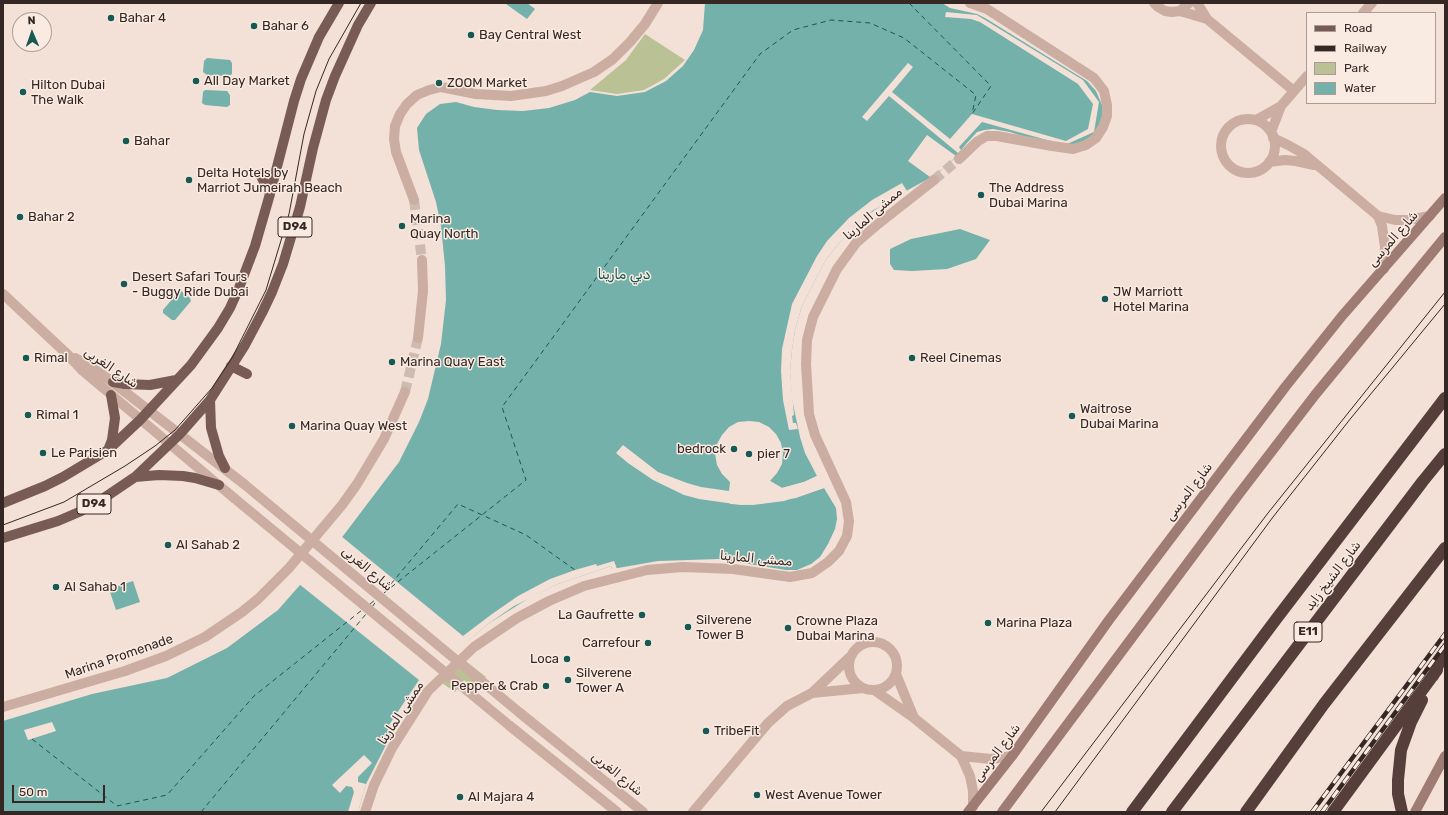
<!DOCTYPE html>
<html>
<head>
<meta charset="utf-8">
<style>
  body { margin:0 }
  #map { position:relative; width:1448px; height:815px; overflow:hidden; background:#f3e0d6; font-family:Rubik,sans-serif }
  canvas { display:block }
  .frame { position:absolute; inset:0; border:4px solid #352724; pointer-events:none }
  .legend { position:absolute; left:1306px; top:12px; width:130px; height:92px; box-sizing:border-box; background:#faebe2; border:1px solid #ab9d96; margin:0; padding:5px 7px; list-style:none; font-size:12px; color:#352724 }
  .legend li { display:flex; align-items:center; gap:8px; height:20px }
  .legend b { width:20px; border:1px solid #ab9d96 }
  .north { position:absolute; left:12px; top:12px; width:40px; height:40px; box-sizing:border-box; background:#faebe2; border:1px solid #ab9d96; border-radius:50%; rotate:358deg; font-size:11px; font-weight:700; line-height:16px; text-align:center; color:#352724 }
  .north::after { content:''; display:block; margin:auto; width:14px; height:18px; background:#175953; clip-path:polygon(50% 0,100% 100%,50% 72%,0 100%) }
  .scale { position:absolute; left:12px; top:785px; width:93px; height:18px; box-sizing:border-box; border:2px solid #352724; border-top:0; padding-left:5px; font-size:12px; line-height:14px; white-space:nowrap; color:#352724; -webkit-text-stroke:3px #faebe2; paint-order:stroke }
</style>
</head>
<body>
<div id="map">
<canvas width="1448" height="815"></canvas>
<div class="frame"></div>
<ul class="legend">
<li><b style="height:5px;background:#785b54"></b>Road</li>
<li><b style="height:5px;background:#352724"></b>Railway</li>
<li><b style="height:11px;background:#bac295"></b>Park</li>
<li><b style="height:11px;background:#73b1aa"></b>Water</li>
</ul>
<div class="north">N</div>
<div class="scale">50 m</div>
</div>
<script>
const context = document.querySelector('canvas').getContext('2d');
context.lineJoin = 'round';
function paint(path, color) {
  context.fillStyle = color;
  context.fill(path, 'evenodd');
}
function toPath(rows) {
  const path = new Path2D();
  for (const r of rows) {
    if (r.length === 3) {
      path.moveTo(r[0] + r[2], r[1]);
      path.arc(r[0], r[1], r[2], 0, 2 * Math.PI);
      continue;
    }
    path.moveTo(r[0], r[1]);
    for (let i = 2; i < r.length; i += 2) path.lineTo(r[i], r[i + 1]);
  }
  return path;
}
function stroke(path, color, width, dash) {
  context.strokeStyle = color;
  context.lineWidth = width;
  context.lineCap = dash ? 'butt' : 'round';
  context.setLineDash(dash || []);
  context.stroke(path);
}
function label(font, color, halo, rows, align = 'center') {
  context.font = font + ' Rubik,Cairo,sans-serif';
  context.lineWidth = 3;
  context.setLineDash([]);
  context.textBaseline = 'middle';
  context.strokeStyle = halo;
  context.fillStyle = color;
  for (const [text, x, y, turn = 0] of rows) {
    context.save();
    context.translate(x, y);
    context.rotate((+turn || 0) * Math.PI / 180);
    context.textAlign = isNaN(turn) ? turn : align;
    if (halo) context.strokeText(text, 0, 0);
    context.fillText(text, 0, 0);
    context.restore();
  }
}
paint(toPath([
  [645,34,685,60,664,79,644,90,617,94,590,90,626,60],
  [462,658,486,677,475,690,464,680,455,692,442,683]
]), '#bac295');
paint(toPath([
  [527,3,535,9,527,19,506,4],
  [705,3,942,3,950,8,977,14,985,18,1087,81,1096,91,1102,105,1102,118,1096,133,1082,145,1054,146,1010,132,993,129,984,130,977,132,966,144,953,160,937,174,886,202,865,217,839,243,825,261,802,306,795,330,792,350,790,371,792,399,800,437,805,453,817,476,804,482,782,488,770,481,777,473,782,464,783,453,781,443,776,434,769,427,759,422,749,421,738,422,729,427,722,435,717,444,715,454,717,465,722,474,730,482,730,504,753,505,784,501,824,488,836,508,837,519,835,529,828,544,820,557,811,564,797,570,786,570,719,559,658,561,612,569,611,566,558,584,529,598,488,624,469,640,425,685,392,733,386,745,366,784,358,812,3,812,3,721,92,694,167,678,227,648,278,610,343,536,399,462,419,422,428,399,441,344,446,300,445,266,441,226,436,202,419,150,417,128,426,114,440,104,456,102,474,107,497,110,523,111,549,108,575,100,590,92,617,96,645,92,666,81,683,66,694,50,703,30],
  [207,58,230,60,232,63,232,74,229,76,207,75,203,72,204,61],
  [205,90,227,91,230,95,230,105,227,107,205,105,202,103,203,92],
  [960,229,990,240,976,259,947,269,912,271,894,270,890,264,890,249,911,239],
  [181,291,190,298,191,301,175,320,172,320,163,313,163,310,178,292],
  [133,581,140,602,116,610,109,589]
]), '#73b1aa');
paint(toPath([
  [946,12,977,15,1083,80,1099,102,1094,132,1065,145,982,122,959,147,961,150,958,153,889,96,867,121,862,117,908,63,913,67,892,92,950,139,972,114,1066,141,1088,129,1093,104,1078,84,980,22,971,19,945,17],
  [927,135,956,156,946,167,930,177,908,161],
  [902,183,907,191,872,211,839,243,825,261,802,306,795,330,792,350,790,371,794,415,792,416,793,423,796,423,798,429,789,430,783,400,781,371,782,349,792,304,817,256,827,241,849,218,872,200],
  [623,445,658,472,687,483,701,487,729,491,730,482,732,483,731,502,753,503,784,499,823,486,824,488,796,498,766,503,741,505,699,499,684,495,653,480,628,463,616,453],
  [817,476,818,478,805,484,782,490,768,482,770,481,782,488,804,482],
  [341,536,463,636,492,614,518,596,550,579,575,570,596,564,597,566,614,561,617,569,612,569,611,566,558,584,514,606,488,624,468,641,470,642,427,687,425,686,392,733,387,728,419,680,299,584],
  [52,722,56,731,28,740,24,730],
  [364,755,372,763,358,777,358,782,366,784,358,812,348,812,354,792,352,787,346,786,340,793,332,785]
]), '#f3e0d6');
stroke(toPath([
  [909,3,991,86,972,114],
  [385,591,458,504,526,535,575,570],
  [384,593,526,480,502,407,760,54,793,30,831,20,870,23,904,38,976,95,972,114],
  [370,604,375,600],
  [372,607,377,600],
  [32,739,117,806,167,795,254,696,362,610],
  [201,812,366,614]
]), '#175953', 1, [5, 4]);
stroke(toPath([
  [934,180,959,159],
  [414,200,422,260],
  [405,392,418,338]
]), '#cdbbb2', 10, [10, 5]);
stroke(toPath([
  [1154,3,1158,7,1165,11,1172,12,1180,11,1189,3],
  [1197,3,1207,19,1294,91],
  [1180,11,1207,19],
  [1363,13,1372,3],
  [1248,146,27],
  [1256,120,1281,106,1307,76],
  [1271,132,1281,106],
  [1273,138,1288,145,1304,154,1378,216,1395,220,1408,220,1430,216],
  [959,159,978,141,987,136,997,136,1052,146,1073,149,1086,145,1096,138,1103,127,1107,116,1107,105,1104,91,1094,78,987,9,970,3],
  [1269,162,1285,160,1296,161,1314,165],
  [414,200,396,152,394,139,395,126,400,114,407,104,417,95,429,90,441,87,476,94,511,96,546,91,562,86,594,72,613,59,630,42,645,24,658,3],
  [1378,216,1382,226,1385,247,1384,269],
  [3,294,68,355,83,371,234,498],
  [418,338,423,291,422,260],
  [75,358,88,365,107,378,244,484],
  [873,666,24],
  [896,674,914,718],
  [874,690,914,718,961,756,970,776,973,791,973,807],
  [812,693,863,688],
  [3,707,125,671,166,656,205,637,242,612,258,599,289,568,342,505,357,484,384,439,405,392],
  [520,713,643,812],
  [510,726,617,812],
  [961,756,991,759,1012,756],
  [365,812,374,785,392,748,428,691,474,647,517,618,549,601,584,586,647,570,683,567,733,569,790,577,812,573,828,562,839,551,847,536,849,521,846,502,815,435,809,414,806,364,807,340,813,317,837,269,856,243,878,224,934,180],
  [693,812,768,723,787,706,812,693,850,657]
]), '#cbaea1', 10);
stroke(toPath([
  [968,812,1012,756,1109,620,1286,386,1342,316,1445,198],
  [1002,812,1239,494,1315,395,1445,237],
  [1415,812,1445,756]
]), '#9f7c73', 10);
stroke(toPath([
  [260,174,270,194],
  [231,366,247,374],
  [113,382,125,384,150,385,176,380],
  [210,400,211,428,219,456,225,468],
  [108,450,112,440,115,418,111,395],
  [135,477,159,475,183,476,195,478,219,485],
  [3,503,45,486,63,477,108,450,140,420,191,365,218,328,230,308,239,288,255,246,270,194,294,101,301,79,319,37,339,3],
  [3,538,58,521,79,512,101,500,135,477,180,434,210,400,245,345,262,313,272,292,283,264,300,207,313,148,326,100,335,76,358,25,371,3]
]), '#785b54', 10);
stroke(toPath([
  [1433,676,1445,651],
  [1132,812,1277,618,1445,398],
  [1172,812,1423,481,1445,454],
  [1246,812,1324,704,1445,548],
  [1333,812,1437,670],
  [1402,812,1398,794,1398,780,1401,750,1411,722,1422,700]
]), '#563f3b', 12);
stroke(toPath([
  [3,525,64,502,125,466,155,446,175,430,212,388,232,358,266,290,289,214,304,134,316,91,329,59,361,3],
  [1041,812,1268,513,1445,292],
  [1055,812,1273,517,1351,418,1445,304]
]), '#352724', 1);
const rail = toPath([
  [1312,812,1445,634],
  [1322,812,1445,645]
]);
stroke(rail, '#352724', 4.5);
stroke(rail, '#faebe2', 3, [9]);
stroke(toPath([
  [244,484,520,713],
  [234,498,510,726]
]), '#cbaea1', 10);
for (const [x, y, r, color] of [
  [111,18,4,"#175953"],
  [254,26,4,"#175953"],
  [471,35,4,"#175953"],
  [196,81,4,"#175953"],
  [439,83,4,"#175953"],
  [23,92,4,"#175953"],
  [126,141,4,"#175953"],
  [189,180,4,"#175953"],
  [981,195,4,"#175953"],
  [20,217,4,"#175953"],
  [402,226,4,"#175953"],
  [124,284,4,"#175953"],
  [1105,299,4,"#175953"],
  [26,358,4,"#175953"],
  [912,358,4,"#175953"],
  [392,362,4,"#175953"],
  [28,415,4,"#175953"],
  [1072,416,4,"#175953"],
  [292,426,4,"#175953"],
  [734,449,4,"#175953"],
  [43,453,4,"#175953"],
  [749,454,4,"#175953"],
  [168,545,4,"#175953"],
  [56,587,4,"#175953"],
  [642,615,4,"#175953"],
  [988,623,4,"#175953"],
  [688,627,4,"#175953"],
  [788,628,4,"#175953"],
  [648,643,4,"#175953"],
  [567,659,4,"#175953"],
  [568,680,4,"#175953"],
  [546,686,4,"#175953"],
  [706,731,4,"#175953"],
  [757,795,4,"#175953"],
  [460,797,4,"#175953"]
]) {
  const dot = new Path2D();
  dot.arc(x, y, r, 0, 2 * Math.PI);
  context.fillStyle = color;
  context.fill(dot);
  stroke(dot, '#faebe2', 1.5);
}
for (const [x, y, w] of [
  [295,227,34],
  [94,504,34],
  [1308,632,28]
]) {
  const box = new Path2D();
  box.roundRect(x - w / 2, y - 10, w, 20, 3);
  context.fillStyle = '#faebe2';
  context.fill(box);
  stroke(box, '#352724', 1);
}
label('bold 12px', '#352724', null, [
  ["D94",295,227],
  ["D94",94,504],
  ["E11",1308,632]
]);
label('13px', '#352724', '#faebe2', [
  ["Bahar 4",119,18],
  ["Bahar 6",262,26],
  ["Bay Central West",479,35],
  ["All Day Market",204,81],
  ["ZOOM Market",447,83],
  ["Hilton Dubai",31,85],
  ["The Walk",31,100],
  ["Bahar",134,141],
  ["Delta Hotels by",197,173],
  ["Marriot Jumeirah Beach",197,188],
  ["The Address",989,188],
  ["Dubai Marina",989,203],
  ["Bahar 2",28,217],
  ["Marina",410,219],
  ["Quay North",410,234],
  ["Desert Safari Tours",132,277],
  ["- Buggy Ride Dubai",132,292],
  ["JW Marriott",1113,292],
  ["Hotel Marina",1113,307],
  ["Rimal",34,358],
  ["Reel Cinemas",920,358],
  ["Marina Quay East",400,362],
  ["Waitrose",1080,409],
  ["Dubai Marina",1080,424],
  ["Rimal 1",36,415],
  ["Marina Quay West",300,426],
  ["bedrock",726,449,"right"],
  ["Le Parisien",51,453],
  ["pier 7",757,454],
  ["Al Sahab 2",176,545],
  ["Al Sahab 1",64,587],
  ["La Gaufrette",634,615,"right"],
  ["Silverene",696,620],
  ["Tower B",696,635],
  ["Crowne Plaza",796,621],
  ["Dubai Marina",796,636],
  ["Marina Plaza",996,623],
  ["Carrefour",640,643,"right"],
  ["Loca",559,659,"right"],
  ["Silverene",576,673],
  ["Tower A",576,688],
  ["Pepper & Crab",538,686,"right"],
  ["TribeFit",714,731],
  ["West Avenue Tower",765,795],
  ["Al Majara 4",468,797]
], 'left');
label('13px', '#352724', '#faebe2', [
  ["ممشى المارينا",873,214,-41],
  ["شارع المرسى",1393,239,-49],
  ["شارع الغربى",111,368,34],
  ["شارع المرسى",1189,492,-53],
  ["ممشى المارينا",756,559,5],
  ["شارع الغربى",367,569,40],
  ["شارع الشيخ زايد",1333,576,-53],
  ["Marina Promenade",119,657,-19],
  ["ممشى المارينا",401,713,-57],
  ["شارع المرسى",997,753,-53],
  ["شارع الغربى",617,774,39]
]);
label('italic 14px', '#175953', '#faebe2', [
  ["دبي مارينا",624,275]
]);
</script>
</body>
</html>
